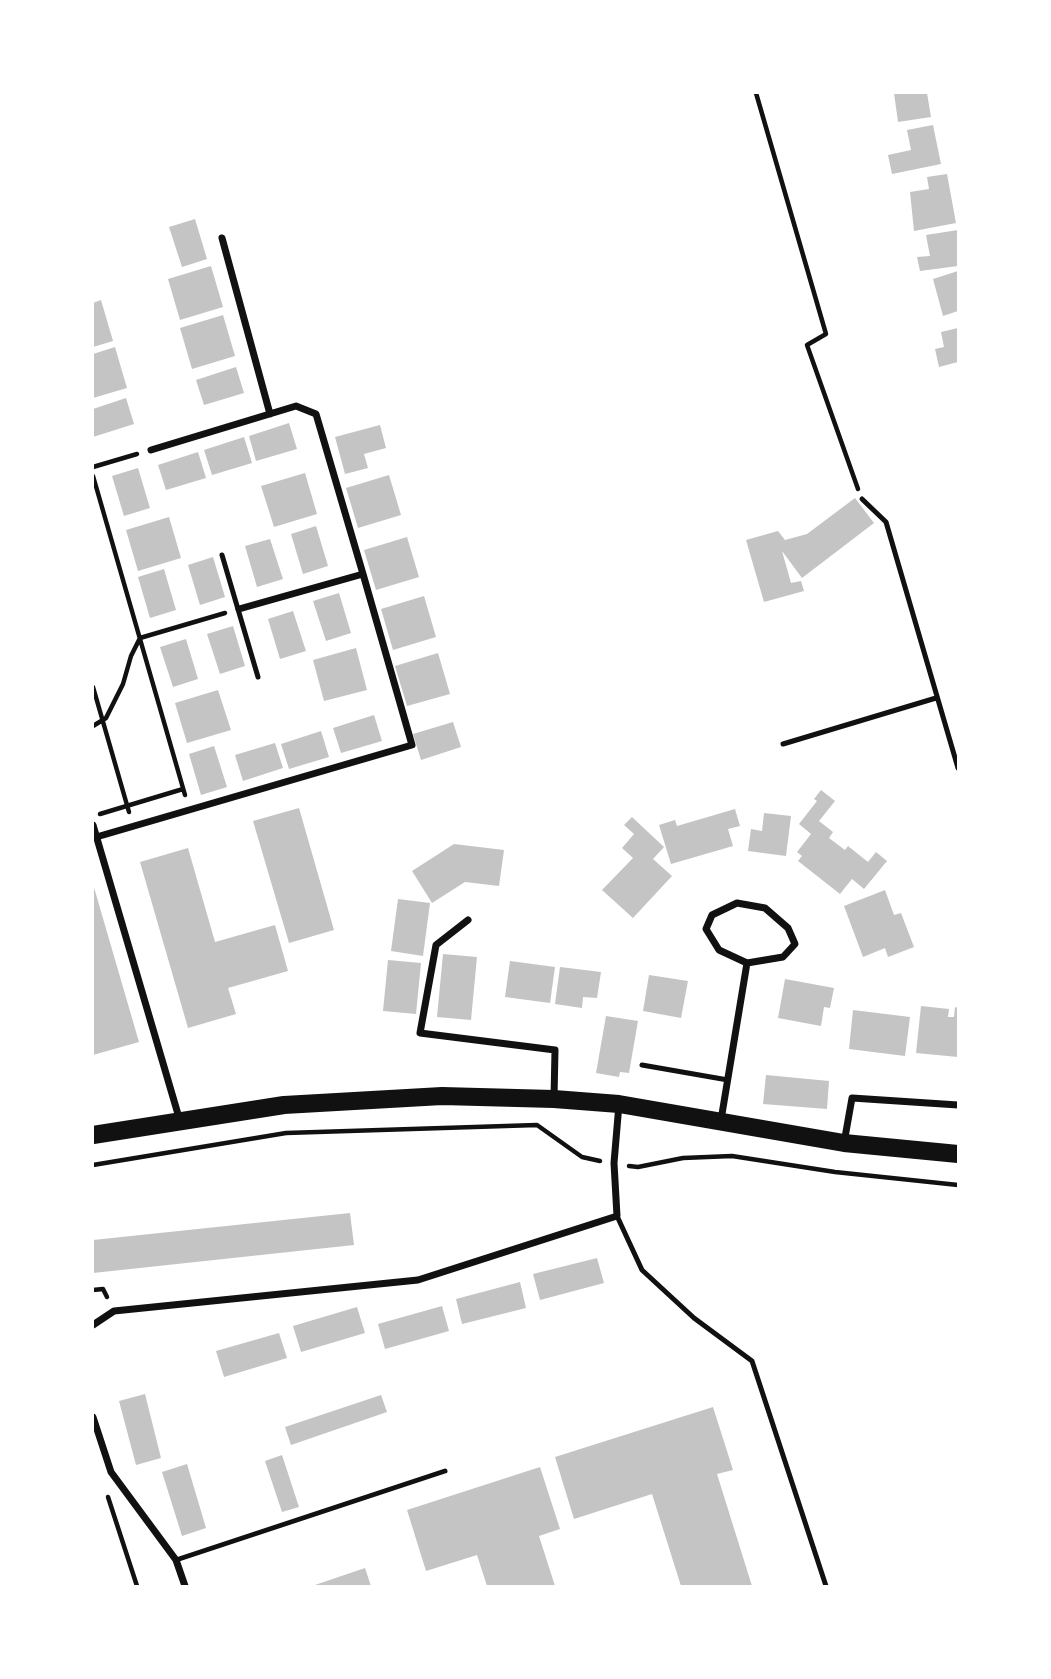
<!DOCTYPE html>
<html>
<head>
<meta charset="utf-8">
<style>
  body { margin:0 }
  #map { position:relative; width:1051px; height:1679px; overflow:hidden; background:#fff; font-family:Quicksand,sans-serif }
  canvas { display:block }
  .frame { position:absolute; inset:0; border:94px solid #fff; pointer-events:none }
</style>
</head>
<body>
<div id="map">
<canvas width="1051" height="1679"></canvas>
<div class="frame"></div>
</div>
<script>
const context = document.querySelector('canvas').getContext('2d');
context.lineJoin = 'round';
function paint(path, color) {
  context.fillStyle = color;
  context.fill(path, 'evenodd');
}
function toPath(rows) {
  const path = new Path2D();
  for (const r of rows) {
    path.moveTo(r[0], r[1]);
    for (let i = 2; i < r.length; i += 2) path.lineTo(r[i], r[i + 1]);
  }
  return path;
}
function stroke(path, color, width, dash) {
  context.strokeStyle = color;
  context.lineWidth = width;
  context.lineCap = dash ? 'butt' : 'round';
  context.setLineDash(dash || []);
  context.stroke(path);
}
paint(toPath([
  [894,93,927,93,931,117,898,122],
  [933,125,941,164,892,174,888,155,911,150,907,130],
  [947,174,956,223,914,231,910,192,929,189,927,177],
  [195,219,207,259,182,267,169,227],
  [958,230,958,266,920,271,917,257,930,256,926,235],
  [211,266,223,307,180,320,168,279],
  [958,271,958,311,943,316,933,279],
  [101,300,113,341,93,347,93,303],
  [223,315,235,356,192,369,180,328],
  [958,328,958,362,939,367,935,349,944,347,941,332],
  [115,347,127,388,93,398,93,354],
  [236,367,244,393,204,405,196,380],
  [126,398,134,424,93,437,93,409],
  [289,423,297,449,256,461,249,436],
  [380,425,386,448,364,454,368,468,345,474,335,437],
  [244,437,252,463,212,475,204,450],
  [198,452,206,478,166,490,158,465],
  [138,468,150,508,124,516,112,476],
  [305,473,317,514,274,527,261,486],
  [389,475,401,515,358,528,346,488],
  [855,498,874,523,802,578,782,551,791,583,801,581,804,591,764,602,746,540,778,531,785,540,807,534],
  [169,517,181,558,138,571,126,530],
  [316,526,328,566,303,574,291,534],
  [407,537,419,577,376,590,364,550],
  [270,539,283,579,257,587,245,546],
  [213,557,225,597,200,605,188,565],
  [164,569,176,610,150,618,138,577],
  [339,593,351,633,326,641,313,601],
  [424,596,436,637,393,650,381,609],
  [293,611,306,651,280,659,268,619],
  [233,626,245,666,220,674,207,634],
  [186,639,198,679,173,687,160,647],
  [356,648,367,690,324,701,313,660],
  [438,653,450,694,407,706,395,666],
  [218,690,231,730,187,743,175,703],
  [374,715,382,741,341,753,333,728],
  [453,722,461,747,421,760,413,734],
  [321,731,329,757,289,769,281,744],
  [275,743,283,768,243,781,235,755],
  [214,746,227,787,201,795,189,754],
  [821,790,835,801,819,821,833,832,829,838,845,850,848,846,868,862,876,852,887,861,864,889,852,879,840,894,798,861,802,856,797,852,811,834,799,824,817,801,814,799],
  [299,808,334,930,289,943,253,821],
  [735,809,740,826,728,829,733,846,671,864,659,825,675,820,677,826],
  [764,813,791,816,786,856,748,851,751,829,762,831],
  [632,817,664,847,653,859,672,876,633,918,602,890,633,858,622,848,634,834,624,825],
  [454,844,504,850,499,886,465,882,432,903,412,871],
  [188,848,215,942,275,925,288,971,228,988,236,1014,188,1028,140,862],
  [93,884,139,1042,93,1055],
  [885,890,894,915,901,913,914,947,888,957,885,948,863,957,844,906],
  [398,899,430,903,423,956,391,951],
  [443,954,477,957,471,1020,437,1017],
  [388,960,421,963,416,1014,383,1011],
  [510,961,555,967,550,1003,505,997],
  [560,967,601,972,597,998,583,997,582,1008,555,1004],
  [649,975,688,981,681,1018,643,1011],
  [785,979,834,988,830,1008,824,1007,821,1026,778,1018],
  [921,1006,949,1009,948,1017,954,1017,955,1007,958,1008,958,1057,916,1053],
  [853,1010,910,1017,905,1056,849,1049],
  [606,1016,638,1021,629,1073,620,1072,619,1077,596,1073],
  [766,1075,829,1081,827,1109,763,1104],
  [350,1213,354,1245,93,1273,93,1240],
  [597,1258,604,1283,540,1300,533,1274],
  [520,1282,526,1308,462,1324,456,1299],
  [442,1306,449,1331,385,1349,378,1324],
  [357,1307,365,1333,301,1352,293,1326],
  [279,1333,287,1358,224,1377,216,1351],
  [145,1394,161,1458,136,1465,119,1401],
  [381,1395,387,1412,291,1445,285,1427],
  [713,1407,733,1470,717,1474,752,1586,681,1586,652,1494,574,1519,555,1457],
  [282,1455,299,1507,282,1512,265,1461],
  [187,1464,206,1528,182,1536,162,1472],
  [540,1467,560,1529,539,1536,555,1586,487,1586,477,1555,426,1571,407,1510],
  [365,1568,371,1586,312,1586]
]), '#c4c4c4');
stroke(toPath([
  [756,93,826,334,807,345,858,489],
  [93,467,137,454],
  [93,476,185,795],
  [93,687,129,812],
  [93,726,106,718,123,684,131,656,140,638,225,613],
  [100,814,183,789],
  [93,1165,286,1133,537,1125,582,1157,600,1161],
  [629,1166,638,1167,683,1158,732,1156,835,1172,958,1185],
  [93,1290,103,1289,107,1297],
  [108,1497,137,1586]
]), '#111', 4.5);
stroke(toPath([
  [862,499,886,522,958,768],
  [222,555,258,677],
  [783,744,936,698],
  [642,1065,728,1080],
  [617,1216,642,1270,694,1318,752,1361,826,1586],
  [176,1560,445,1471]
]), '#111', 5);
stroke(toPath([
  [222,238,270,414],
  [151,450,296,406,316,414,363,574],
  [93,825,180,1121],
  [93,838,412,745,363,574,239,609],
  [468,920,436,945,420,1033,555,1050,554,1098],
  [721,1120,747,963,719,950,706,929,712,915,737,903,765,908,788,928,795,944,783,957,747,963],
  [844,1143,852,1098,958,1105],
  [93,1325,114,1311,418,1280,617,1216,614,1163,619,1104],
  [93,1417,111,1472,176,1560,185,1586]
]), '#111', 7);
stroke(toPath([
  [93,1135,284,1105,442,1096,554,1099,619,1104,844,1143,958,1154]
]), '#111', 18);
</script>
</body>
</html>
